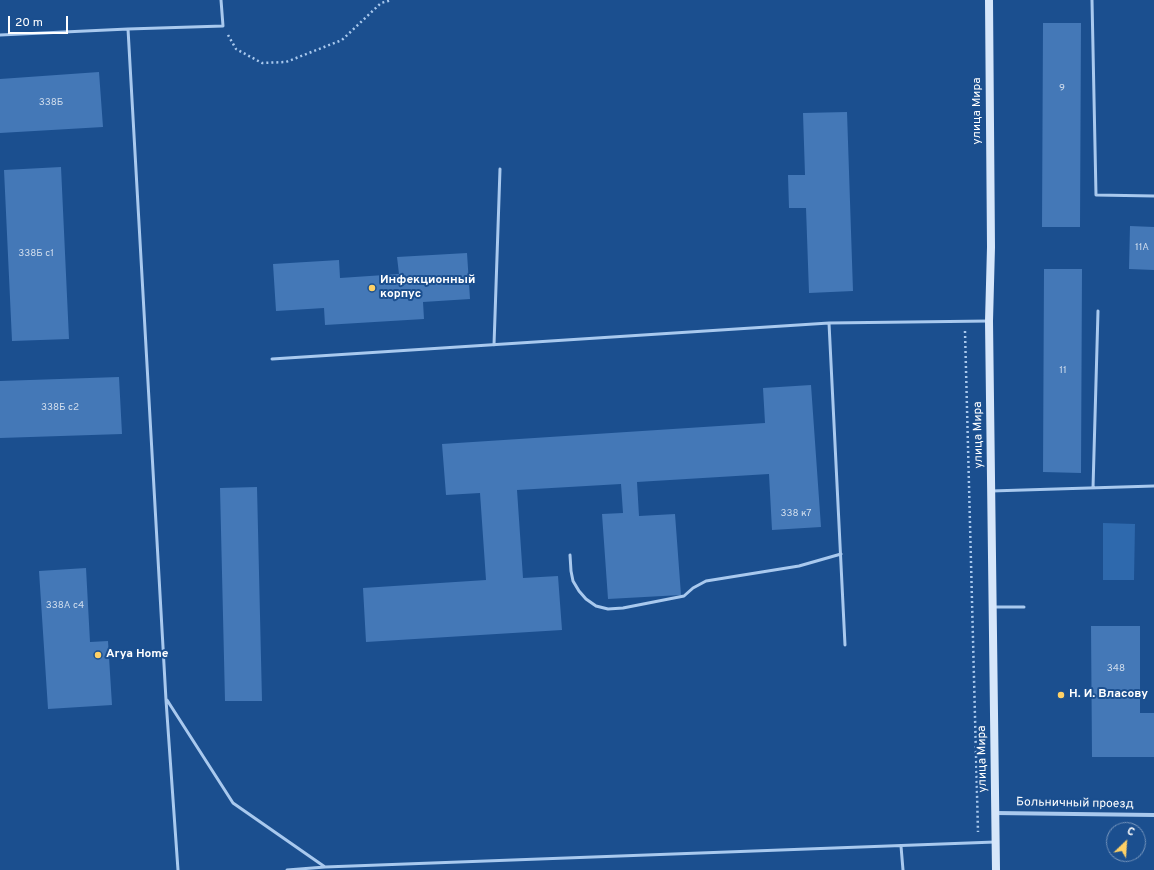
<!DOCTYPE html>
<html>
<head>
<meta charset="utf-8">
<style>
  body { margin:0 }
  #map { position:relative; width:1154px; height:870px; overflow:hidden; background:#1b4f8f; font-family:Overpass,sans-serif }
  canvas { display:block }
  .north { position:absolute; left:1106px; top:822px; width:40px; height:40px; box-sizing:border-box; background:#1b4f8f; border:1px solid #7695bc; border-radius:50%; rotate:25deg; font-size:11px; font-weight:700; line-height:16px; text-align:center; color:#fff }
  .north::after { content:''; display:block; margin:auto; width:14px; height:18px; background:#ffd166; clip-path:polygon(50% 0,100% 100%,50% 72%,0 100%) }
  .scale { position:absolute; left:8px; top:16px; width:60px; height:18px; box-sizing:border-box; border:2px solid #fff; border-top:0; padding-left:5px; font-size:12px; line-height:14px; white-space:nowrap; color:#fff; -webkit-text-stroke:3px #1b4f8f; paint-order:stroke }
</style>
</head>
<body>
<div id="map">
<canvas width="1154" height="870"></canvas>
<div class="north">С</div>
<div class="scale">20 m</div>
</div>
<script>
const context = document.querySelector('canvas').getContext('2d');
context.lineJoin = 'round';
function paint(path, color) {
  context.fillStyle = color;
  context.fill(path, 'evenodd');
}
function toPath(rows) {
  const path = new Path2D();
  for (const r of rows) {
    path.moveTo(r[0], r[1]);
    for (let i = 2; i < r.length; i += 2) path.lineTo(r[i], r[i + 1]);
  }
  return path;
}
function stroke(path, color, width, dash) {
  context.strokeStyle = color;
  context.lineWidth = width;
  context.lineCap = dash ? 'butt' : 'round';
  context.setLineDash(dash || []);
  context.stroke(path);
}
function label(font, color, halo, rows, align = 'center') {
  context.font = font + ' Overpass,sans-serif';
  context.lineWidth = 4;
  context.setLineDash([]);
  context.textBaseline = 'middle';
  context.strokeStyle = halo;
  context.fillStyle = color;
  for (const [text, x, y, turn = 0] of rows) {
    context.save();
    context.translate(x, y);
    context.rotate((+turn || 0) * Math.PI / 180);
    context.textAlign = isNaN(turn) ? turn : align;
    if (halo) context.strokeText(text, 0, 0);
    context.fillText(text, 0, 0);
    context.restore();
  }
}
paint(toPath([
  [1103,523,1135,524,1134,580,1103,580]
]), '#2e69ad');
paint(toPath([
  [1043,23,1081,23,1080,227,1042,227],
  [99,72,103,127,0,133,0,79],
  [847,112,853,291,809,293,806,208,789,208,788,175,805,175,803,113],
  [61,167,69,339,12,341,4,170],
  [1130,226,1154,227,1154,270,1129,269],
  [467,253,470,299,423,302,424,319,325,325,324,308,276,311,273,264,339,260,340,278,399,274,397,257],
  [1044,269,1082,269,1081,473,1043,472],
  [119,377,122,434,0,438,0,381],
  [811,385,821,527,772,530,769,474,637,482,639,516,675,514,681,595,608,599,602,514,623,513,621,484,517,490,523,578,558,576,562,630,366,642,363,588,486,580,480,493,446,495,442,444,765,423,763,388],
  [257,487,262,701,225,701,220,488],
  [86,568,90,642,108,641,112,705,48,709,39,571],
  [1091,626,1140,626,1140,713,1154,713,1154,757,1092,757]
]), '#4478b7');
stroke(toPath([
  [228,35,236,49,262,63,286,62,342,40,381,3,392,0],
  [965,331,978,832]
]), '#a9c9ee', 2.5, [2, 3]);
stroke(toPath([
  [1092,0,1096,195,1154,196],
  [128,29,223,26,221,0],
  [0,35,128,29,166,700,178,870],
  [829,323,845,645],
  [494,345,500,169],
  [272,359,829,323,989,321],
  [1093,488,1098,311],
  [991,491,1154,486],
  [570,555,571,571,573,581,579,591,586,599,596,606,608,609,623,608,684,596,693,588,706,581,799,566,841,554],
  [994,607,1024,607],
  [167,700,233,803,325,867],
  [901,846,903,870],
  [287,870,325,867,995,842]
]), '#a9c9ee', 3);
stroke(toPath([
  [995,813,1154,815]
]), '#a9c9ee', 4);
stroke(toPath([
  [989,0,991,247,989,321,996,870]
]), '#d6e6fa', 8);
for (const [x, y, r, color] of [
  [372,288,4,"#ffd166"],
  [98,655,4,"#ffd166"],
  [1061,695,4,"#ffd166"]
]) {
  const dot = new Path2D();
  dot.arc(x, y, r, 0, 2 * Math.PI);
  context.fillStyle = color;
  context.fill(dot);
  stroke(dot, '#1b4f8f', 1.5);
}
label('10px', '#d0dded', null, [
  ["9",1062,89],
  ["338Б",51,103],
  ["11А",1142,248],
  ["338Б с1",36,254],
  ["11",1063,371],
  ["338Б с2",60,408],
  ["338 к7",796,514],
  ["338А с4",65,606],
  ["348",1116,669]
]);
label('12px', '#fff', '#1b4f8f', [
  ["улица Мира",978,111,-90],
  ["улица Мира",979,435,-91],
  ["улица Мира",983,759,-91],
  ["Больничный проезд",1075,804,1]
]);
label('bold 12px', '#fff', '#1b4f8f', [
  ["Инфекционный",380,281],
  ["корпус",380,295],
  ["Arya Home",106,655],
  ["Н. И. Власову",1069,695]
], 'left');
</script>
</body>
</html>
